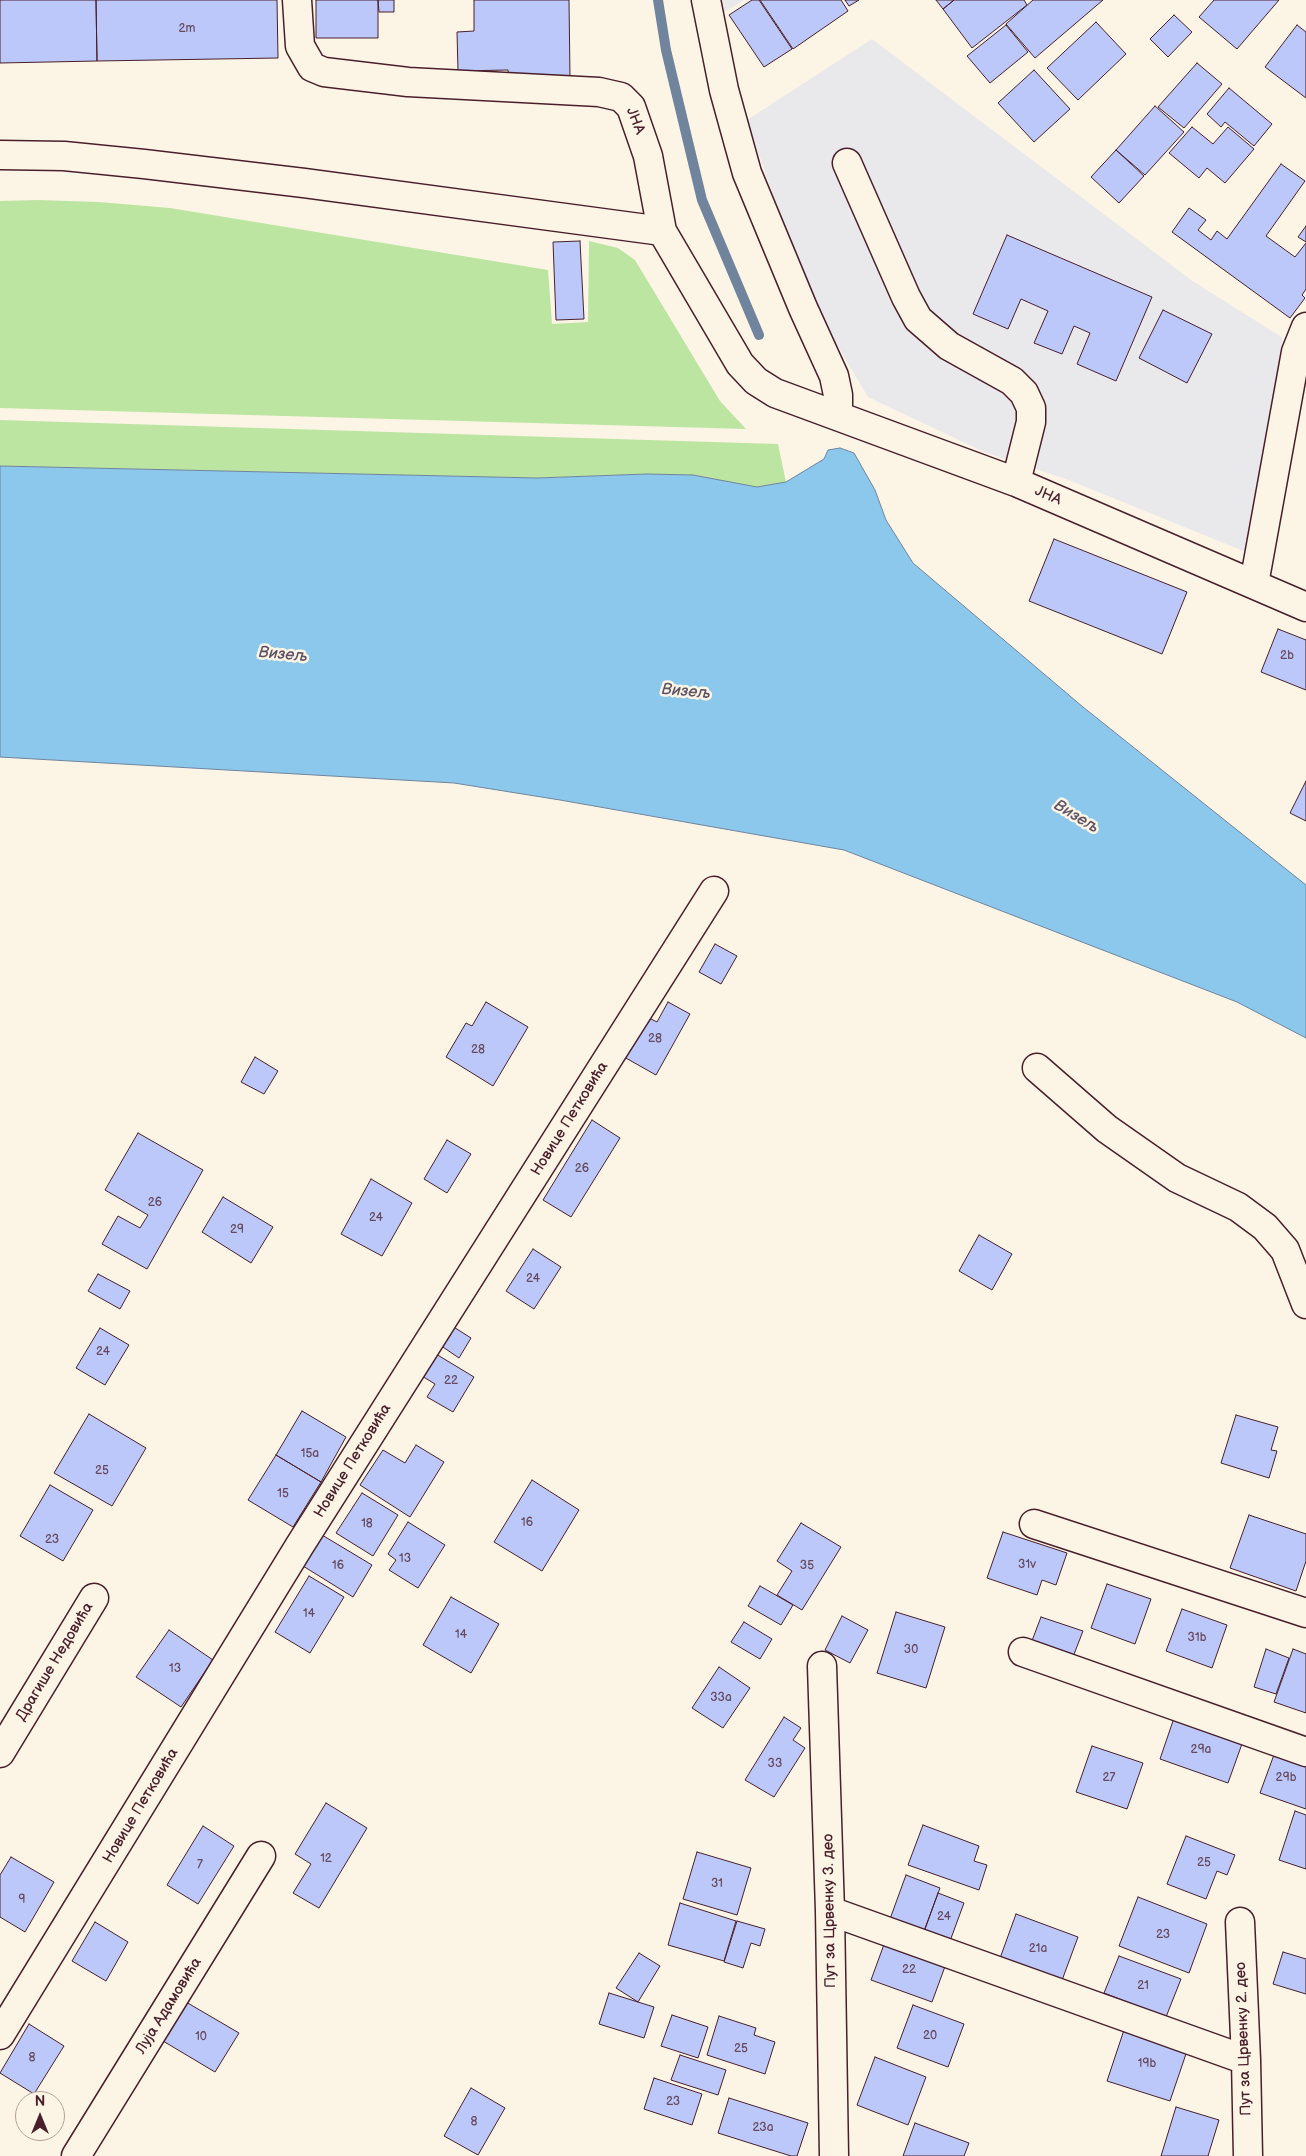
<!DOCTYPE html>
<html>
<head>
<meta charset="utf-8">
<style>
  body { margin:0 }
  #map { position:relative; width:1306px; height:2156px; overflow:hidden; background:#fcf5e5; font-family:"Balsamiq Sans",sans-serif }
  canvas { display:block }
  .north { position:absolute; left:15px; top:2091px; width:50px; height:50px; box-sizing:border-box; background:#fcf5e5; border:1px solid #b59f9b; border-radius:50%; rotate:0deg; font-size:14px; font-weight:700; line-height:20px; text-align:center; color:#4a1f2b }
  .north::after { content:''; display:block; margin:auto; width:18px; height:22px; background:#4a1f2b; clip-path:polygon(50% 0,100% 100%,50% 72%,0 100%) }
</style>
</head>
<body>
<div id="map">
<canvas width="1306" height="2156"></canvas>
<div class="north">N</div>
</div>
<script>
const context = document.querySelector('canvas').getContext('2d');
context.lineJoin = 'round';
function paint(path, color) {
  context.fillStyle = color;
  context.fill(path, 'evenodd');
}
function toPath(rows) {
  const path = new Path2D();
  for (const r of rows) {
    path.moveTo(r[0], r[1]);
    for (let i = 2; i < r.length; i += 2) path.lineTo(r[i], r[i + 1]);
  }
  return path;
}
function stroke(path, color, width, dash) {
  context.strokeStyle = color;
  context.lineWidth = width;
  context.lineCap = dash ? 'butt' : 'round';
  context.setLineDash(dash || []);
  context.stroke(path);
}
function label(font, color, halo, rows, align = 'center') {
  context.font = font + ' "Balsamiq Sans",sans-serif';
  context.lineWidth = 5;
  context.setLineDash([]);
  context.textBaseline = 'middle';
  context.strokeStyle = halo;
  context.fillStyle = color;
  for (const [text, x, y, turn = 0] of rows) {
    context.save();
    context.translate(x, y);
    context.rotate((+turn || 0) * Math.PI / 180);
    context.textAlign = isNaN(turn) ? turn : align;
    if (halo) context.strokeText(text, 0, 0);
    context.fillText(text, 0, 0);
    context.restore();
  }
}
paint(toPath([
  [718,0,744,0,720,15],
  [872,39,1191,280,1283,338,1246,552,1066,479,984,452,868,397,828,330,802,279,747,120]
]), '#e9e8eb');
paint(toPath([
  [38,200,99,202,170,208,548,270,552,324,588,322,589,241,618,248,635,260,720,401,746,429,0,408,0,201],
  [0,420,778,444,786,482,757,487,647,474,537,478,0,466]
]), '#bce5a2');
const water = toPath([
  [840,448,854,453,875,490,886,520,913,563,1083,707,1306,885,1306,1038,1237,1002,844,850,560,800,454,783,0,757,0,466,537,478,647,474,693,475,757,487,786,482,824,459,828,450,840,448]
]);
paint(water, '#8bc8eb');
stroke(water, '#71849e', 1);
stroke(toPath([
  [658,0,666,50,702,200,759,335]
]), '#71849e', 10);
const building = toPath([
  [0,0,96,0,97,61,0,63,0,0],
  [96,0,277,0,278,58,97,61,96,0],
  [316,0,378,0,378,38,316,38,316,0],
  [378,0,394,0,394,12,379,12,378,0],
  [474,0,569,0,570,78,509,79,508,70,458,71,457,32,474,31,474,0],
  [752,0,759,0,792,49,764,67,729,15,752,0],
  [760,0,841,0,848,11,793,49,760,0],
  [845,0,859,0,849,6,845,0],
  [936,0,954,0,943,9,936,0],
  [954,0,1024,0,1027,5,972,48,943,9,954,0],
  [1033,0,1103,0,1035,58,1006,24,1033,0],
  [1214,0,1279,0,1237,49,1199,17,1214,0],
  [1174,15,1192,32,1168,57,1150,39,1174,15],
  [1096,22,1126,54,1078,100,1047,68,1096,22],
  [1006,25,1028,52,990,83,967,56,1006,25],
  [1297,25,1306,32,1306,98,1265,67,1297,25],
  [1197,63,1222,84,1184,128,1158,107,1197,63],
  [1034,70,1070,109,1034,142,998,103,1034,70],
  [1229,88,1272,124,1254,146,1225,122,1221,127,1207,114,1229,88],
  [1155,106,1184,132,1145,175,1116,150,1155,106],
  [1192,127,1213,144,1228,127,1254,149,1225,183,1207,168,1199,178,1169,153,1192,127],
  [1116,150,1144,176,1119,203,1091,177,1116,150],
  [1281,164,1305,181,1266,236,1295,257,1306,243,1306,289,1302,295,1305,298,1290,318,1172,232,1189,208,1206,220,1198,230,1211,240,1217,231,1227,239,1281,164],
  [1306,226,1306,242,1298,237,1306,226],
  [1007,235,1152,297,1116,381,1077,364,1090,333,1074,326,1062,354,1034,343,1048,311,1021,299,1008,329,973,314,1007,235],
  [580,241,584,319,556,320,553,242,580,241],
  [1163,310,1212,334,1187,383,1139,358,1163,310],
  [1054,539,1187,592,1162,654,1029,601,1054,539],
  [1278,629,1306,640,1306,690,1261,672,1278,629],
  [1306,781,1306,821,1290,813,1306,781],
  [715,944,737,956,721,984,699,972,715,944],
  [486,1002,528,1027,493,1086,446,1057,466,1023,472,1026,486,1002],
  [668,1002,690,1014,656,1075,624,1057,647,1017,657,1022,668,1002],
  [255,1057,278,1071,264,1094,241,1082,255,1057],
  [592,1120,620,1138,571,1217,543,1200,592,1120],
  [138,1133,203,1170,147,1269,102,1244,118,1216,140,1228,148,1215,105,1190,138,1133],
  [447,1140,471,1154,447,1193,424,1179,447,1140],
  [371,1179,412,1203,382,1256,341,1234,371,1179],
  [223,1197,273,1227,251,1263,202,1232,223,1197],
  [979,1235,1012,1254,992,1290,959,1271,979,1235],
  [533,1249,561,1267,534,1309,506,1291,533,1249],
  [98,1274,130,1291,120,1309,88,1291,98,1274],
  [449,1324,471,1338,459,1358,437,1343,449,1324],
  [100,1328,129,1345,105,1385,76,1368,100,1328],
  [431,1351,474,1377,453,1412,427,1397,435,1384,417,1373,431,1351],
  [302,1411,346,1437,321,1482,276,1455,302,1411],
  [89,1414,146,1448,112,1506,54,1473,89,1414],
  [1236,1415,1278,1427,1271,1450,1277,1451,1269,1478,1221,1463,1236,1415],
  [416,1445,444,1462,410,1517,360,1485,383,1450,405,1463,416,1445],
  [276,1455,321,1482,293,1527,248,1500,276,1455],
  [532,1480,579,1510,542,1571,494,1542,532,1480],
  [50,1485,93,1510,63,1561,20,1536,50,1485],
  [362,1493,398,1515,373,1556,336,1533,362,1493],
  [1249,1515,1306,1534,1306,1561,1296,1591,1230,1568,1249,1515],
  [408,1522,445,1545,418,1588,389,1570,396,1560,388,1554,408,1522],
  [801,1523,841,1547,802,1610,777,1595,792,1571,777,1561,801,1523],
  [1003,1532,1067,1553,1056,1585,1042,1580,1037,1595,987,1578,1003,1532],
  [322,1535,372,1565,353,1597,303,1566,322,1535],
  [309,1576,344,1597,310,1653,275,1632,309,1576],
  [1107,1584,1151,1599,1135,1644,1091,1628,1107,1584],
  [760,1586,793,1605,781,1625,748,1606,760,1586],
  [451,1597,499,1624,471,1673,423,1645,451,1597],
  [1182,1609,1227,1625,1212,1668,1166,1651,1182,1609],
  [896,1612,945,1627,926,1688,877,1673,896,1612],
  [842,1616,868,1630,850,1663,825,1650,842,1616],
  [1041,1617,1083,1631,1071,1662,1030,1646,1041,1617],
  [744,1622,772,1639,760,1659,731,1642,744,1622],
  [169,1630,213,1660,181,1707,136,1677,169,1630],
  [1266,1649,1289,1658,1276,1694,1254,1687,1266,1649],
  [1293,1649,1306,1654,1306,1713,1274,1702,1293,1649],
  [719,1667,750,1688,723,1728,692,1708,719,1667],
  [784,1717,801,1728,793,1740,805,1748,774,1797,745,1780,784,1717],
  [1174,1718,1243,1741,1228,1783,1160,1759,1174,1718],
  [1092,1746,1143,1763,1127,1809,1076,1792,1092,1746],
  [1275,1752,1306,1764,1306,1809,1260,1793,1275,1752],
  [326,1803,367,1828,319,1908,293,1893,311,1864,295,1854,326,1803],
  [1295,1811,1306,1815,1306,1869,1279,1860,1295,1811],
  [923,1825,979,1846,974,1861,987,1865,979,1890,908,1865,923,1825],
  [203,1826,234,1846,198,1904,167,1885,203,1826],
  [1186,1836,1235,1855,1227,1875,1217,1871,1206,1899,1167,1884,1186,1836],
  [697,1852,751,1868,737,1915,683,1899,697,1852],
  [11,1857,54,1882,25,1932,0,1917,0,1875,11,1857],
  [906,1875,940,1888,924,1931,890,1919,906,1875],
  [938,1893,964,1903,950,1941,924,1932,938,1893],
  [1138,1897,1207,1924,1189,1973,1119,1946,1138,1897],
  [680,1903,736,1921,724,1961,668,1945,680,1903],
  [1016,1914,1078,1937,1061,1983,999,1961,1016,1914],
  [737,1921,765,1929,760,1946,751,1943,743,1968,724,1962,737,1921],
  [95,1922,128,1942,106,1981,72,1961,95,1922],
  [886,1939,947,1961,932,2002,871,1980,886,1939],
  [1283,1952,1306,1959,1306,1994,1273,1984,1283,1952],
  [639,1953,660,1966,638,2002,616,1988,639,1953],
  [1119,1956,1181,1979,1166,2017,1104,1993,1119,1956],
  [609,1993,654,2007,644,2038,599,2024,609,1993],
  [186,2002,239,2033,215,2072,163,2041,186,2002],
  [913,2005,964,2024,948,2067,897,2048,913,2005],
  [672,2015,708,2027,698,2058,661,2046,672,2015],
  [719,2016,756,2028,754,2035,775,2042,765,2074,707,2055,719,2016],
  [29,2024,64,2046,34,2094,0,2073,29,2024],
  [1125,2027,1188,2048,1170,2101,1107,2081,1125,2027],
  [680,2055,726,2070,718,2095,671,2080,680,2055],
  [875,2057,926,2077,908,2125,857,2105,875,2057],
  [654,2078,702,2094,692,2125,644,2109,654,2078],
  [471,2088,505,2108,478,2155,444,2136,471,2088],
  [729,2098,808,2123,797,2156,791,2156,718,2133,729,2098],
  [1176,2107,1219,2120,1208,2156,1161,2156,1176,2107],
  [915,2123,969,2143,964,2156,903,2156,915,2123]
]);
paint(building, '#bcc8f9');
stroke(building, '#4a1f2b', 1);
const minor = toPath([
  [297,0,300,46,312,67,324,72,408,82,599,92,621,97,631,107,648,156,662,231,740,364,756,381,775,393,1016,482,1306,607],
  [706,0,724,90,747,173,803,308,834,376,838,395,838,415],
  [0,155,64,156,144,164,304,183,662,231],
  [847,163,906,297,918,319,949,346,1012,381,1024,393,1031,408,1031,422,1016,482],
  [1254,584,1296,352,1306,327],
  [1037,1068,1107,1129,1177,1178,1238,1207,1265,1227,1285,1250,1306,1304],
  [1034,1524,1306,1613],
  [1023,1652,1306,1752],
  [822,1666,830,1911,834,2156],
  [0,1753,94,1598],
  [830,1911,1246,2060],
  [1240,1922,1246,2060,1248,2156],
  [0,2035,300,1545,714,891],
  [76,2156,261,1856]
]);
stroke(minor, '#4a1f2b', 31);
stroke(minor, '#fcf5e5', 28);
label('12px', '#66495e', null, [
  ["2m",187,29],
  ["2b",1287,656],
  ["28",655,1039],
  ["28",478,1050],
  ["26",582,1169],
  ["26",155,1203],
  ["24",376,1218],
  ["29",237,1230],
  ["24",533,1279],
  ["24",103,1352],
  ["22",451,1381],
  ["15a",310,1454],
  ["25",102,1471],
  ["15",283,1494],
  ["16",527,1523],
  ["18",367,1524],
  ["23",52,1540],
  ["13",405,1559],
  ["31v",1027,1565],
  ["16",338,1566],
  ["35",807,1566],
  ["14",309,1614],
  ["14",461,1635],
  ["31b",1197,1638],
  ["30",911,1650],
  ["13",175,1669],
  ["33a",721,1698],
  ["29a",1201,1750],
  ["33",775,1764],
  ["27",1109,1778],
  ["29b",1286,1778],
  ["12",326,1859],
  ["25",1204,1863],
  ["7",200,1865],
  ["31",717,1884],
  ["9",22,1900],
  ["24",944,1917],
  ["23",1163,1935],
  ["21a",1038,1949],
  ["22",909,1970],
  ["21",1143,1986],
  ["20",930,2036],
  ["10",201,2037],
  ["25",741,2049],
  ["8",32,2058],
  ["19b",1147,2064],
  ["23",673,2102],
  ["8",474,2122],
  ["23a",763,2128]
]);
label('15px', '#4a1f2b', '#fcf5e5', [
  ["ЈНА",635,121,68],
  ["ЈНА",1048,496,23],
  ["Новице Петковића",570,1119,-58],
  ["Новице Петковића",353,1461,-58],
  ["Драгише Недовића",55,1662,-59],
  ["Новице Петковића",141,1806,-59],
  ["Пут за Црвенку 3. део",830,1911,-91],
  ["Луја Адамовића",169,2006,-58],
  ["Пут за Црвенку 2. део",1244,2039,-92]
]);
label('italic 16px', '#5e5265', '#fcf5e5', [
  ["Визељ",283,655,5],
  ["Визељ",686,692,5],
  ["Визељ",1076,817,31]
]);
</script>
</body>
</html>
